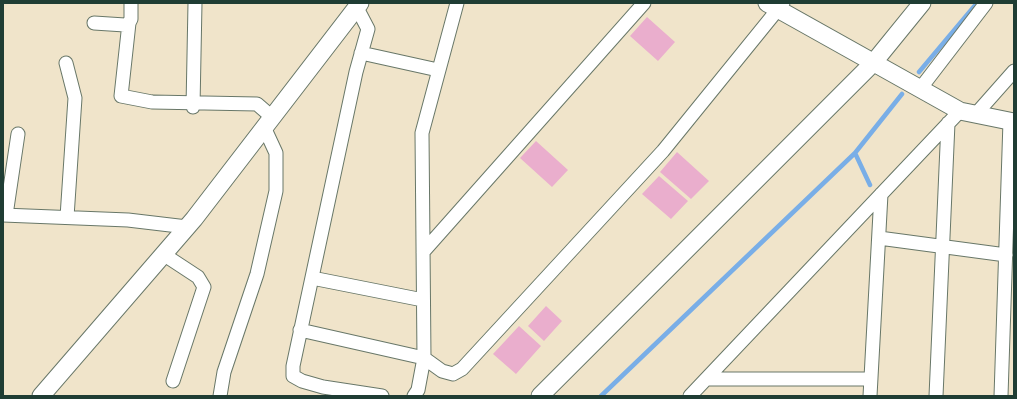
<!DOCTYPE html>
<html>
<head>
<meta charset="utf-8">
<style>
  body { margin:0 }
  #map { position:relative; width:1017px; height:399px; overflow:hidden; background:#f0e4ca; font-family:Dekko,sans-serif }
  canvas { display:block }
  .frame { position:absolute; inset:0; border:4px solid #1f3d34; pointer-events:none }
</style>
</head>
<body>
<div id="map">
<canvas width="1017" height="399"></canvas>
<div class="frame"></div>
</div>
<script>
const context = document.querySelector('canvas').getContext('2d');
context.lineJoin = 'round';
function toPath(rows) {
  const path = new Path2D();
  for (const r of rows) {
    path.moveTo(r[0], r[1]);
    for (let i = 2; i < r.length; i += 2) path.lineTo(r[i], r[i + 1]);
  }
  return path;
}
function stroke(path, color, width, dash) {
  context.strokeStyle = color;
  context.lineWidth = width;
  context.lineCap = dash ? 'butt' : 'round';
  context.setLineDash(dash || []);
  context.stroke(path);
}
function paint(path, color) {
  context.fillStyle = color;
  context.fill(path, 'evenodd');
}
stroke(toPath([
  [919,72,977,3],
  [855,153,870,185],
  [601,396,855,153,902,94]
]), '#79aee7', 4.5);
paint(toPath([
  [647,17,675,42,658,61,630,36],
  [536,141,568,170,552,187,520,158],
  [677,152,709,181,691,199,660,172],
  [659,176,688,201,671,219,642,194],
  [546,306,562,321,544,341,528,326],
  [519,326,541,346,516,374,493,354]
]), '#eaaecd');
const minor = toPath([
  [357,8,368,29,356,72,293,366,293,376,302,381,323,387,382,396],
  [94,23,125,25,129,23,131,19,131,3],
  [129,23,121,96,152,102,257,104,272,117],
  [361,53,438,70],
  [66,63,75,98,67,217],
  [920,89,986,3],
  [193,107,195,3],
  [976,114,1014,71],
  [3,215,128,220,187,227],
  [6,215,18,134],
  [879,238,1006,255],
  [423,252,644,3],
  [163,254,198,277,204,287,173,381],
  [312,278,423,300],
  [300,330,424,358,442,371,453,374,462,369,663,151,783,3],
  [707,379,871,379],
  [220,396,224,372,257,274,276,191,276,153,264,127],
  [414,396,418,390,424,358,422,133,457,3],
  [690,396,960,111],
  [870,396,881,194],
  [936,396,948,123],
  [1001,396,1010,121]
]);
const tertiary = toPath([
  [767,3,960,111,1014,122],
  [41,396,194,219,360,3],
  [540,396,874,62,922,3]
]);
stroke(minor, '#687768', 15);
stroke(tertiary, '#687768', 19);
stroke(minor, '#fff', 13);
stroke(tertiary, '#fff', 17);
</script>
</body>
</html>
